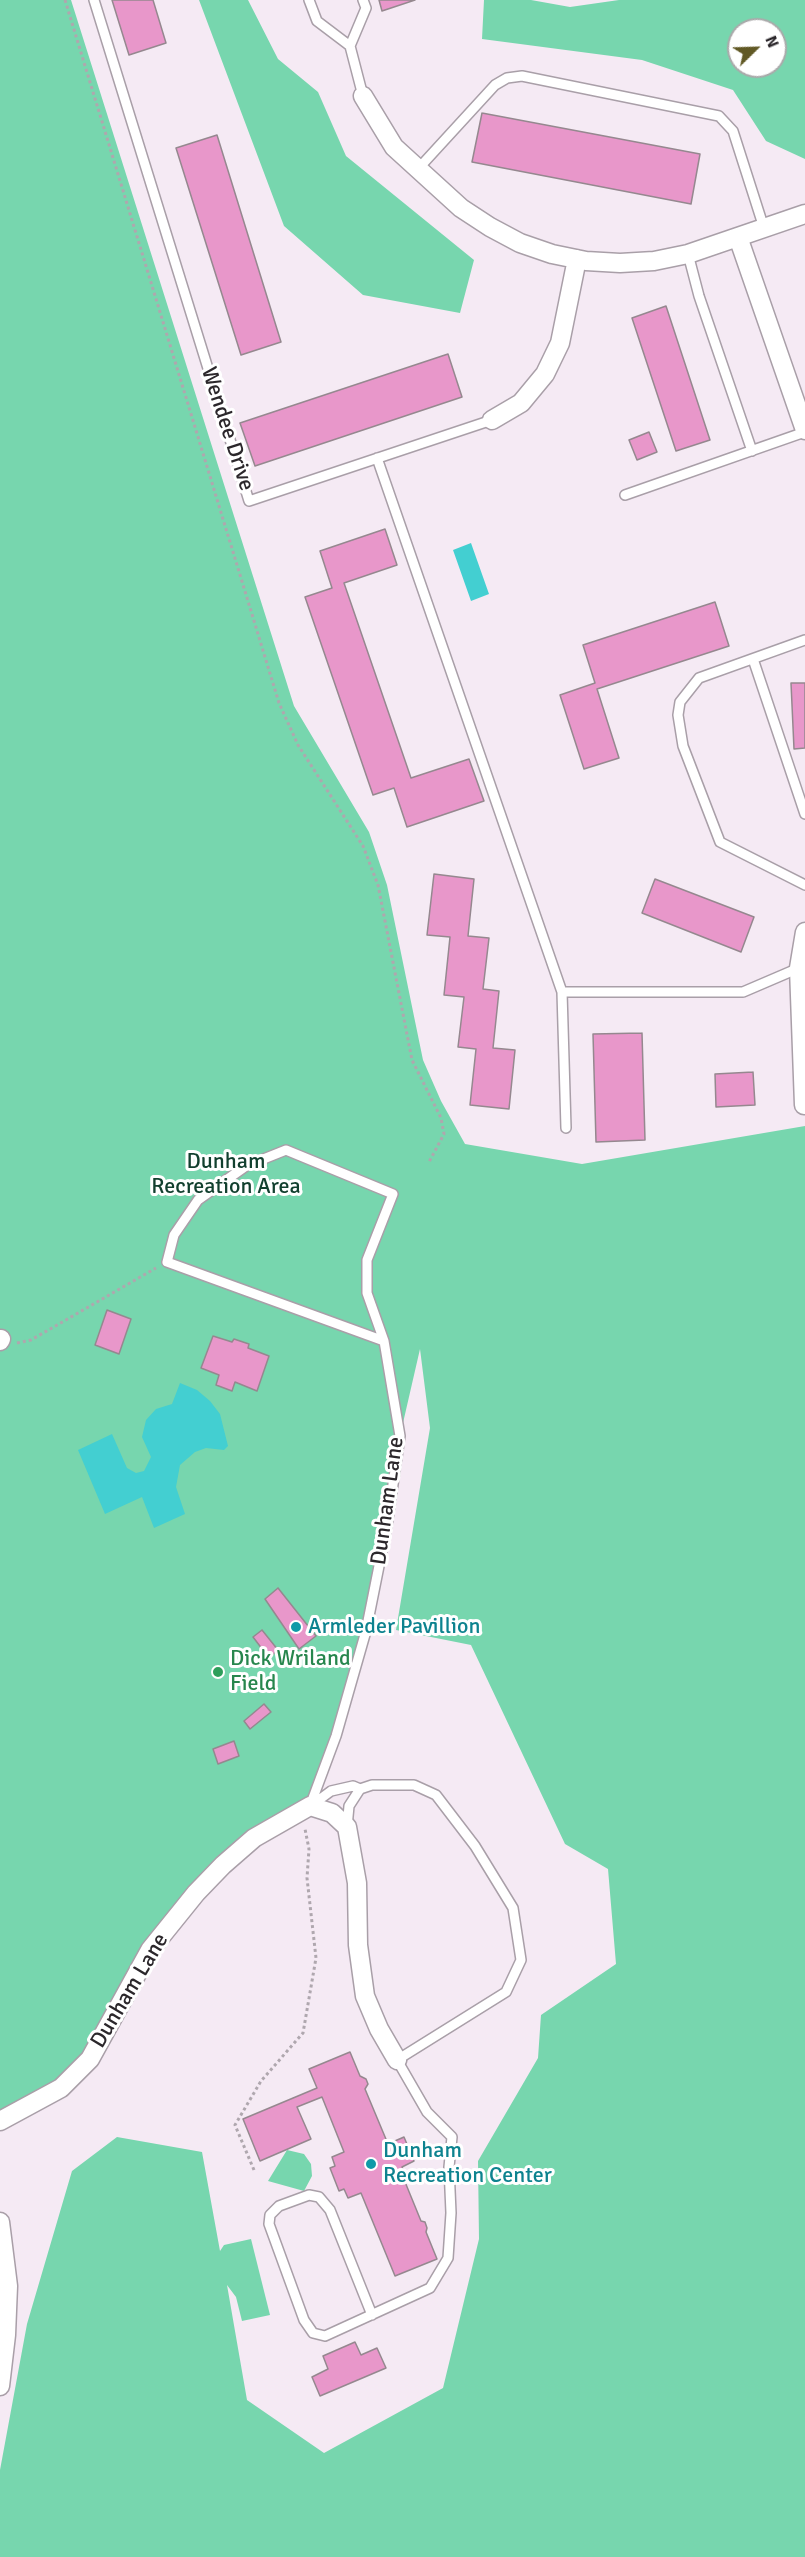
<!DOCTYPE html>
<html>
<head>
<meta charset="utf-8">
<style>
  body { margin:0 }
  #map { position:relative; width:805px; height:2557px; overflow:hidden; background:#f5eaf4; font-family:Signika,sans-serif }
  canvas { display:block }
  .north { position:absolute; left:727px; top:18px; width:60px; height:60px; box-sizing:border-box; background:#fff; border:2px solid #aaa9aa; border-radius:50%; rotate:67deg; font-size:16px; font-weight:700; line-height:24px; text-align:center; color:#2b272b }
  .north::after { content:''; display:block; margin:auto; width:21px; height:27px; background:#615925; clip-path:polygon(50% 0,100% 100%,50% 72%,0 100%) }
</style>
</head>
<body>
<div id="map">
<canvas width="805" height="2557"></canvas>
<div class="north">N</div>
</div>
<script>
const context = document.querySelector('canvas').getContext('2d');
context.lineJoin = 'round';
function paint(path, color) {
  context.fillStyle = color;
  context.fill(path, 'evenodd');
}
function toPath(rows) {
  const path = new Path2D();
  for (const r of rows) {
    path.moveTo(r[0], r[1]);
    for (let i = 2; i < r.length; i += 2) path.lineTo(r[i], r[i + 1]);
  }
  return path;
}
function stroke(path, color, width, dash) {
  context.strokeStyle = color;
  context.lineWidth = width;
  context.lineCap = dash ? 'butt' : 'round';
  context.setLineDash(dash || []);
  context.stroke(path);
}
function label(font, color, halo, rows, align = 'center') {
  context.font = font + ' Signika,sans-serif';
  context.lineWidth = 6;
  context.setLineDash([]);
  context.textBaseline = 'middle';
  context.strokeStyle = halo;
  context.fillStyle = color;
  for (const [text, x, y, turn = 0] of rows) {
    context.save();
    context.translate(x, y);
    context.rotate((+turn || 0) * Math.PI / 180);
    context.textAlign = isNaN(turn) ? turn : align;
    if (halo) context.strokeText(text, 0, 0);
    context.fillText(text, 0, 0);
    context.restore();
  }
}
paint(toPath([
  [0,0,71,0,294,706,369,832,387,885,423,1060,441,1101,465,1144,582,1164,805,1126,805,2557,0,2557,0,2470,27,2324,72,2171,117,2137,202,2152,220,2251,224,2245,251,2239,270,2315,242,2321,236,2297,227,2285,247,2400,324,2453,443,2388,479,2239,478,2161,538,2058,541,2015,616,1964,608,1869,565,1844,471,1645,396,1630,430,1428,420,1349,400,1436,366,1631,310,1806,196,1893,90,2059,0,2121],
  [199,0,248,0,278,59,318,92,346,156,474,260,460,313,363,295,284,226],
  [484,0,531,0,570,7,619,0,805,0,805,159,766,141,733,90,642,60,482,39],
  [739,30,775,30,775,66,739,66],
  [287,2150,304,2154,311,2164,312,2176,304,2191,268,2181]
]), '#77d6ae');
paint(toPath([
  [471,543,489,594,471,601,453,550],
  [180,1383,197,1390,210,1401,220,1414,228,1446,224,1450,206,1448,195,1452,180,1465,176,1487,185,1514,154,1528,142,1497,105,1514,78,1450,112,1434,127,1468,136,1473,144,1471,151,1457,142,1437,146,1420,156,1409,172,1404]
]), '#43cfd1');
const building = toPath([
  [112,0,153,0,166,43,129,55,112,0],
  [379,0,415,0,382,11,379,0],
  [482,113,700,154,691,204,472,162,482,113],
  [217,135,281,342,241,355,176,148,217,135],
  [666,306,710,440,676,451,632,318,666,306],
  [448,354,462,397,255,466,240,423,448,354],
  [649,432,657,452,637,460,629,440,649,432],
  [385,529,397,565,344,583,411,778,469,759,484,801,407,827,394,788,373,795,305,597,332,588,320,551,385,529],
  [715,602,729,646,597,689,619,758,584,769,560,695,595,683,583,645,715,602],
  [791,683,805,683,805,748,794,749,791,683],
  [434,874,474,879,468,936,489,938,483,989,499,991,493,1048,515,1050,509,1109,470,1105,476,1049,458,1047,464,997,444,995,450,937,427,935,434,874],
  [655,879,754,917,741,952,642,913,655,879],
  [642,1033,645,1140,596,1142,593,1034,642,1033],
  [753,1072,755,1105,716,1107,715,1074,753,1072],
  [107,1310,131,1319,119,1354,95,1345,107,1310],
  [213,1336,232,1342,234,1339,249,1344,248,1348,269,1356,257,1391,235,1382,232,1391,216,1385,219,1375,201,1368,213,1336],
  [278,1588,316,1636,299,1649,265,1599,278,1588],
  [262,1630,278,1650,269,1658,253,1637,262,1630],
  [264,1704,271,1712,250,1729,244,1721,264,1704],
  [234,1741,239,1756,218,1764,213,1749,234,1741],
  [350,2052,360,2076,366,2079,368,2084,365,2089,388,2144,404,2137,414,2161,402,2167,406,2176,403,2177,421,2221,425,2222,427,2228,426,2232,437,2259,395,2276,361,2193,348,2198,344,2189,339,2191,330,2168,335,2166,332,2157,344,2152,322,2097,297,2107,311,2139,260,2161,243,2119,317,2088,309,2069,350,2052],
  [355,2342,361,2355,377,2348,386,2368,320,2396,312,2377,328,2369,323,2356,355,2342]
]);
paint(building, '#e897ca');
stroke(building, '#95888f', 1.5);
const service = toPath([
  [94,0,249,501,492,420],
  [309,0,317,21,350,46],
  [363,96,350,46,366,8,363,0],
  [418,169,495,85,507,78,522,76,719,116,733,131,764,228],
  [688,254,699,296,752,451],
  [377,458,562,992,566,1128],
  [625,495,805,432],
  [805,640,699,678,680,702,678,715,683,746,720,842,805,885],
  [753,659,805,814],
  [562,992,743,992,799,968],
  [312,1805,331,1791,353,1786,360,1789],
  [310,1806,336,1736,366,1631,387,1526,400,1436,384,1341,367,1293,367,1260,393,1194,286,1150,246,1166,198,1200,174,1235,167,1262,384,1341],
  [347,1827,349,1806,360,1789,372,1785,414,1785,436,1795,475,1846,513,1908,521,1960,506,1992,397,2060,427,2112,452,2137,449,2167,451,2213,448,2258,430,2288,325,2336,313,2333,304,2320,269,2224,270,2215,279,2206,309,2195,319,2197,330,2210,372,2315]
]);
const minor = toPath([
  [363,96,394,147,461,208,490,227,520,243,552,254,586,261,620,263,654,261,688,254,805,214],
  [738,237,805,430],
  [492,420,521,403,545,374,560,343,577,259],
  [804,1105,799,968,805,932],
  [0,1341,1,1339],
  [0,2121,61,2088,90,2059,150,1950,196,1893,223,1865,254,1838,310,1806,332,1813,347,1827,357,1883,358,1945,365,1996,379,2029,397,2060],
  [0,2222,8,2286,6,2335,0,2386]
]);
stroke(service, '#a99fa8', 12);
stroke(minor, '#a99fa8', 21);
stroke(toPath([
  [65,0,279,703,298,745,363,846,378,885,412,1060,441,1118,444,1134,429,1162],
  [17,1343,31,1340,156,1268],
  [254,2170,235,2125,261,2081,303,2033,316,1958,307,1878,309,1849,305,1829]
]), '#afa7ae', 3, [3, 3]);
stroke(service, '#fff', 9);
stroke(minor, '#fff', 18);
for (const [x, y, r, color] of [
  [296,1627,6,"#0f9aa8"],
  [218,1672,6,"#2e9e5b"],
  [371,2164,6,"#0f9aa8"]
]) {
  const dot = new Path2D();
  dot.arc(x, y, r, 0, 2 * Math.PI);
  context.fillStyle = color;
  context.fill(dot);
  stroke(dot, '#fff', 2);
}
label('22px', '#2b272b', '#fff', [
  ["Wendee Drive",227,429,72],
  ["Dunham Lane",388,1501,-82],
  ["Dunham Lane",130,1991,-59]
]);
label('22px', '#12402f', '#fff', [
  ["Dunham",226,1162],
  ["Recreation Area",226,1187]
]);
label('22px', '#0d838f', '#fff', [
  ["Armleder Pavillion",308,1627],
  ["Dunham",383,2151],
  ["Recreation Center",383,2176]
], 'left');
label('22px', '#27864d', '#fff', [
  ["Dick Wriland",230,1659],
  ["Field",230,1684]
], 'left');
</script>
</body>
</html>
